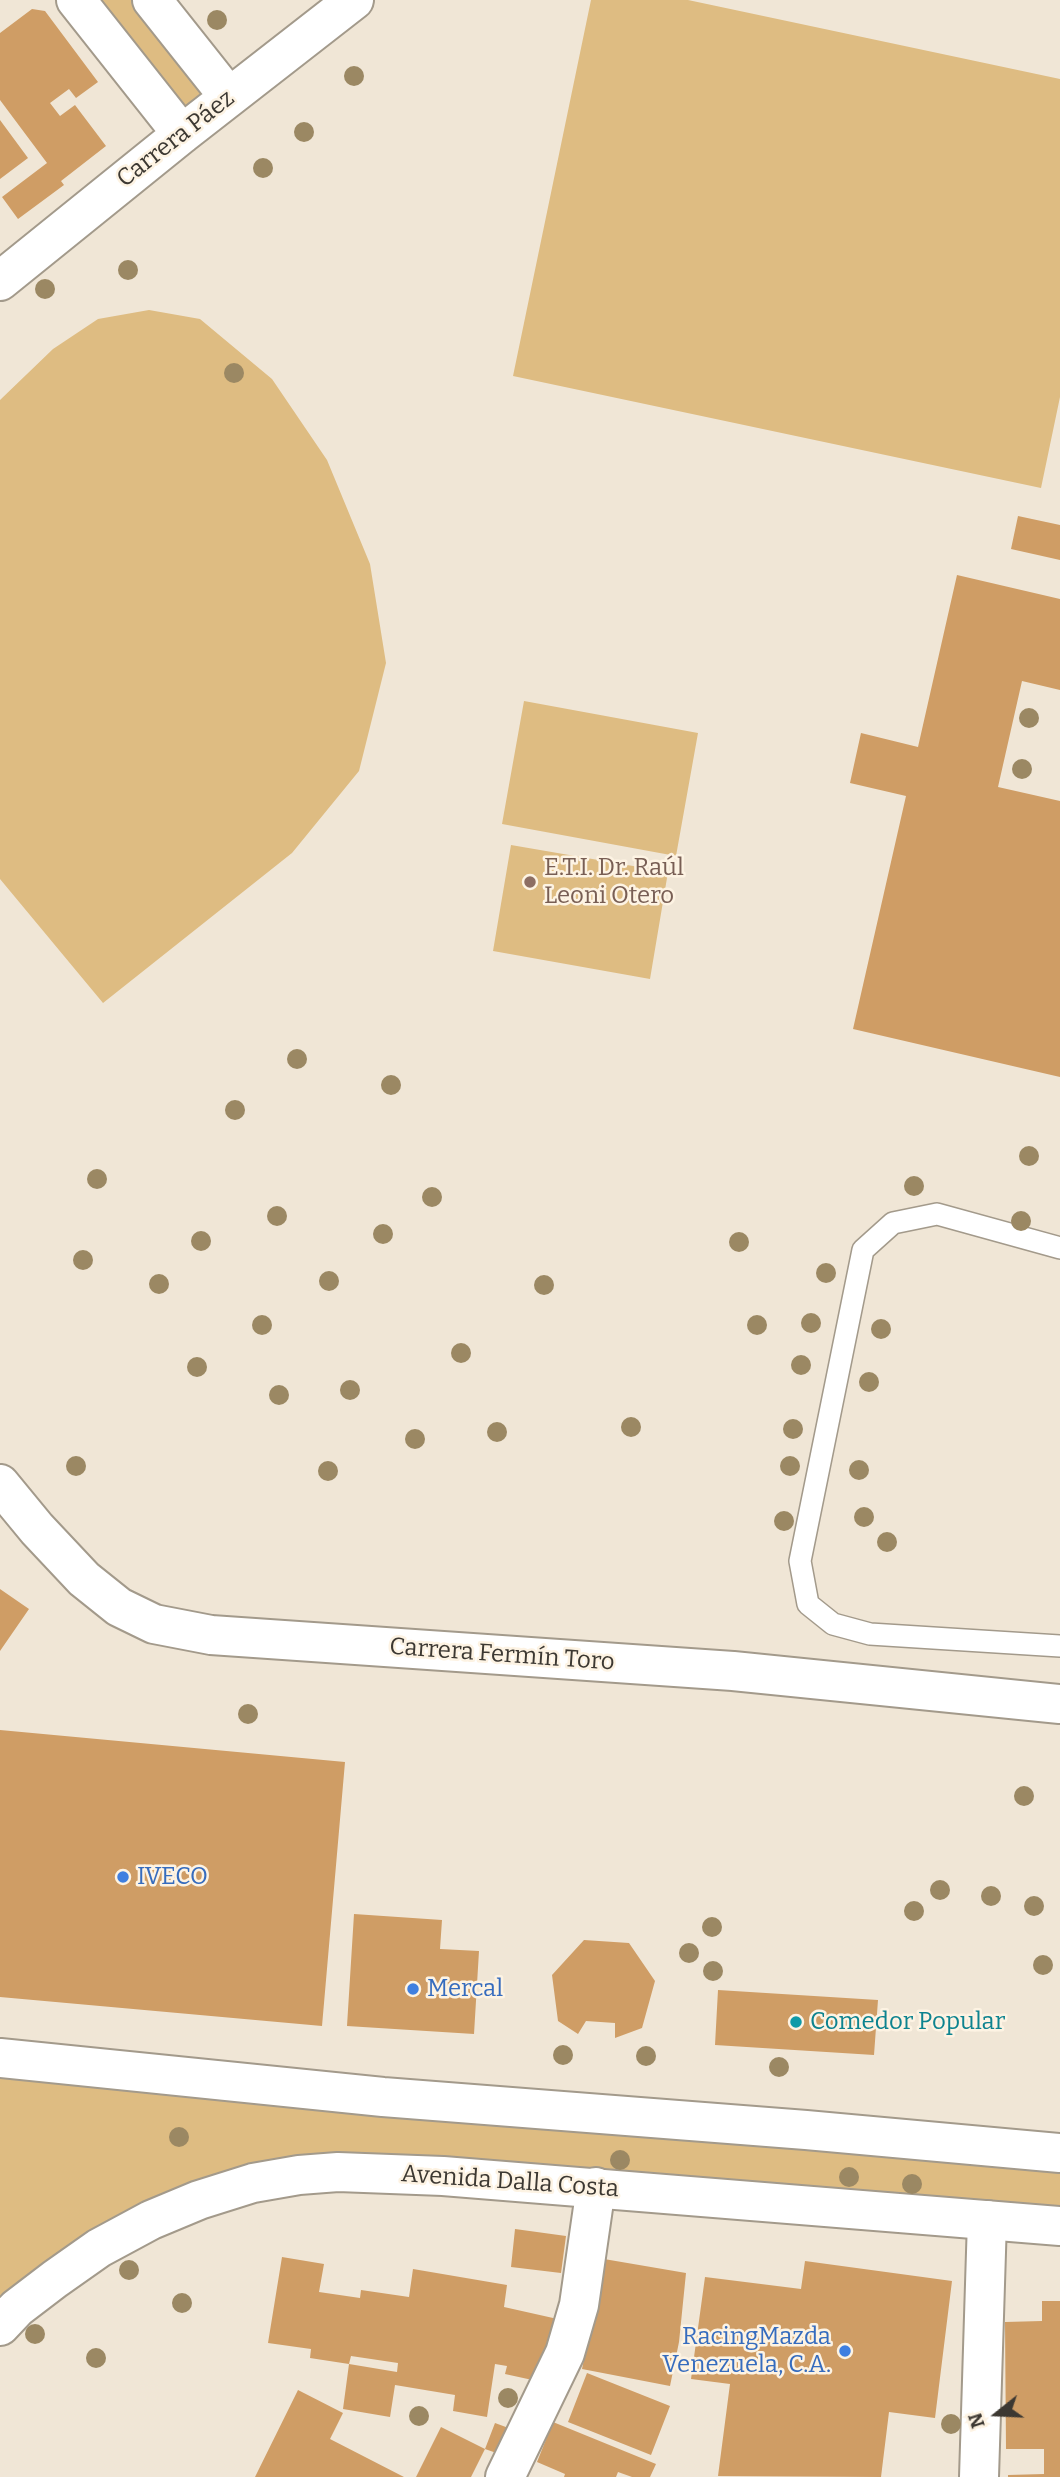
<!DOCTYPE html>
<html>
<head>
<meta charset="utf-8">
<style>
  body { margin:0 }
  #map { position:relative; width:1060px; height:2477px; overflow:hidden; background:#f0e6d6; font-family:Bitter,serif }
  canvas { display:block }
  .north { position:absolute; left:962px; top:2379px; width:70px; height:70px; -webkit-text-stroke:5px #fdf3e3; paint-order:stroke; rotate:252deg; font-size:19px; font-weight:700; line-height:28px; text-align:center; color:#3c3832 }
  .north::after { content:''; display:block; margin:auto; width:24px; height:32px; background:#3c3832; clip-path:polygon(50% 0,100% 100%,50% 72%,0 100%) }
</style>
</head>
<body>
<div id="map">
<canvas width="1060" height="2477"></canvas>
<div class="north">N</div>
</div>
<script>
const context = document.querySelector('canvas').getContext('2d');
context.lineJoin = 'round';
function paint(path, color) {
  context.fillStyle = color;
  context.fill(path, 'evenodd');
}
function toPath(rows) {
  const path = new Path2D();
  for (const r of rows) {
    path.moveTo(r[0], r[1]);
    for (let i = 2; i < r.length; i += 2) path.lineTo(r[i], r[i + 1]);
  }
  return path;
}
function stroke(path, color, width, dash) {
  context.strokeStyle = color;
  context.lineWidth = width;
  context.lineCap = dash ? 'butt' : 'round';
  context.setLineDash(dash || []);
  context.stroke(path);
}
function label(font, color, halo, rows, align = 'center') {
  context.font = font + ' Bitter,serif';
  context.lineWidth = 5;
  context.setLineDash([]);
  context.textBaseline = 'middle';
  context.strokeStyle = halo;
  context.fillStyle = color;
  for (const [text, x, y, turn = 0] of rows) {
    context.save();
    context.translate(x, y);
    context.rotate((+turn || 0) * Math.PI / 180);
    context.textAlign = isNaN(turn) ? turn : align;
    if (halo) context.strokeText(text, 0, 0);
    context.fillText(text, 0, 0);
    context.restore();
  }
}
paint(toPath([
  [76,0,152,0,229,97,182,134],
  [591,0,688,0,1060,79,1060,397,1041,488,513,376],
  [149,310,200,319,272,379,327,460,370,564,386,663,359,771,292,853,103,1003,0,879,0,400,53,349,98,319],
  [524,701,698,733,676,856,502,824],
  [511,845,668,872,650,979,493,951],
  [0,2058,1060,2153,1060,2226,253,2183,0,2326]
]), '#debc82');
paint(toPath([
  [32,9,45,11,98,82,76,98,69,89,50,103,60,116,75,105,106,146,61,181,64,185,18,219,2,197,47,163,0,100,0,33],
  [0,120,28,158,0,179],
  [1018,516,1060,525,1060,560,1011,549],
  [957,575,1060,599,1060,690,1022,681,998,787,1060,801,1060,1077,853,1029,906,796,850,783,861,733,918,747],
  [0,1589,29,1609,0,1651],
  [0,1730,345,1762,322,2026,0,1997],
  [354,1914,442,1920,440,1949,479,1951,474,2034,347,2026],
  [584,1940,629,1943,655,1981,642,2028,615,2038,615,2023,586,2021,578,2034,558,2021,552,1975],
  [718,1990,878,2000,874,2055,715,2045],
  [515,2229,566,2236,561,2273,511,2267],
  [282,2257,324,2264,319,2292,360,2298,361,2290,409,2297,413,2269,507,2285,504,2307,562,2320,537,2381,505,2374,507,2366,495,2364,487,2417,453,2411,455,2395,395,2385,390,2417,343,2409,349,2364,310,2358,311,2349,268,2343],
  [351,2356,398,2363,397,2372,349,2364],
  [604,2259,686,2273,679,2342,670,2386,582,2369],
  [805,2261,952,2281,935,2418,889,2412,881,2477,718,2476,730,2384,691,2379,705,2277,801,2289],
  [1042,2301,1060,2301,1060,2477,1008,2477,1008,2475,1044,2474,1044,2449,1006,2449,1005,2322,1042,2321],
  [587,2373,670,2406,651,2455,568,2422],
  [298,2390,343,2413,330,2439,404,2477,255,2477],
  [553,2422,656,2464,650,2477,632,2477,618,2472,616,2477,564,2477,565,2474,537,2462],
  [495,2423,514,2430,505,2456,485,2449],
  [441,2427,485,2449,471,2477,416,2477]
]), '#cf9d65');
const lane = toPath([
  [1060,1248,937,1214,893,1223,863,1250,800,1561,808,1604,833,1624,870,1634,1060,1646]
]);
const street = toPath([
  [76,0,182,134],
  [152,0,229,97],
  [0,281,182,134,354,0],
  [0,1484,37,1529,84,1579,119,1607,154,1624,211,1635,733,1671,1060,1704],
  [505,2477,565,2353,579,2305,596,2187],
  [979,2477,987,2220]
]);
const secondary = toPath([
  [0,2058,383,2097,806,2130,1060,2153],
  [0,2326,17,2308,55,2279,99,2248,151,2220,199,2200,253,2183,299,2175,338,2172,443,2176,1060,2226]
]);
stroke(lane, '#a39a8b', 24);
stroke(street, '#a39a8b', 42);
stroke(secondary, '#a39a8b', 42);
stroke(lane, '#fff', 21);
stroke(street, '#fff', 38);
stroke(secondary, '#fff', 38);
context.fillStyle = '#9b8863';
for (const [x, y] of [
  [217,20],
  [354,76],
  [304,132],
  [263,168],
  [128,270],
  [45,289],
  [234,373],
  [1029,718],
  [1022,769],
  [297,1059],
  [391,1085],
  [235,1110],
  [1029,1156],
  [97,1179],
  [914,1186],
  [432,1197],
  [277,1216],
  [1021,1221],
  [383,1234],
  [201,1241],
  [739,1242],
  [83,1260],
  [826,1273],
  [329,1281],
  [159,1284],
  [544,1285],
  [811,1323],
  [262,1325],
  [757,1325],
  [881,1329],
  [461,1353],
  [801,1365],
  [197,1367],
  [869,1382],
  [350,1390],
  [279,1395],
  [631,1427],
  [793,1429],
  [497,1432],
  [415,1439],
  [76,1466],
  [790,1466],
  [859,1470],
  [328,1471],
  [864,1517],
  [784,1521],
  [887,1542],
  [248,1714],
  [1024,1796],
  [940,1890],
  [991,1896],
  [1034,1906],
  [914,1911],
  [712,1927],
  [689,1953],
  [1043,1965],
  [713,1971],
  [563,2055],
  [646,2056],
  [779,2067],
  [179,2137],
  [620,2160],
  [849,2177],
  [912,2184],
  [129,2270],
  [182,2303],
  [35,2334],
  [96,2358],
  [508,2398],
  [419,2416],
  [951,2424]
]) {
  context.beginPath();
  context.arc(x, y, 10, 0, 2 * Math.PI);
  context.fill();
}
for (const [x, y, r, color] of [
  [530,882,7,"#8d6e63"],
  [123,1877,7,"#3f7fe0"],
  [413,1989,7,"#3f7fe0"],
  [796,2022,7,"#0f9aa8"],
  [845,2351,7,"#3f7fe0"]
]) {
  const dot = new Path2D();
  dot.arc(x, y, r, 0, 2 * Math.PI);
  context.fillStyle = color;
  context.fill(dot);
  stroke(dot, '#fdf3e3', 2.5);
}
label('24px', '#3c3832', '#fdf3e3', [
  ["Carrera Páez",176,139,-38],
  ["Carrera Fermín Toro",502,1655,4],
  ["Avenida Dalla Costa",510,2182,4]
]);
label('24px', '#785e54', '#fdf3e3', [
  ["E.T.I. Dr. Raúl",544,868],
  ["Leoni Otero",544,896]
], 'left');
label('24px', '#366cbe', '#fdf3e3', [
  ["IVECO",137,1877],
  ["Mercal",427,1989],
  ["RacingMazda",831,2337,"right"],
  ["Venezuela, C.A.",831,2365,"right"]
], 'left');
label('24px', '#0d838f', '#fdf3e3', [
  ["Comedor Popular",810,2022]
], 'left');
</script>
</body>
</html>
